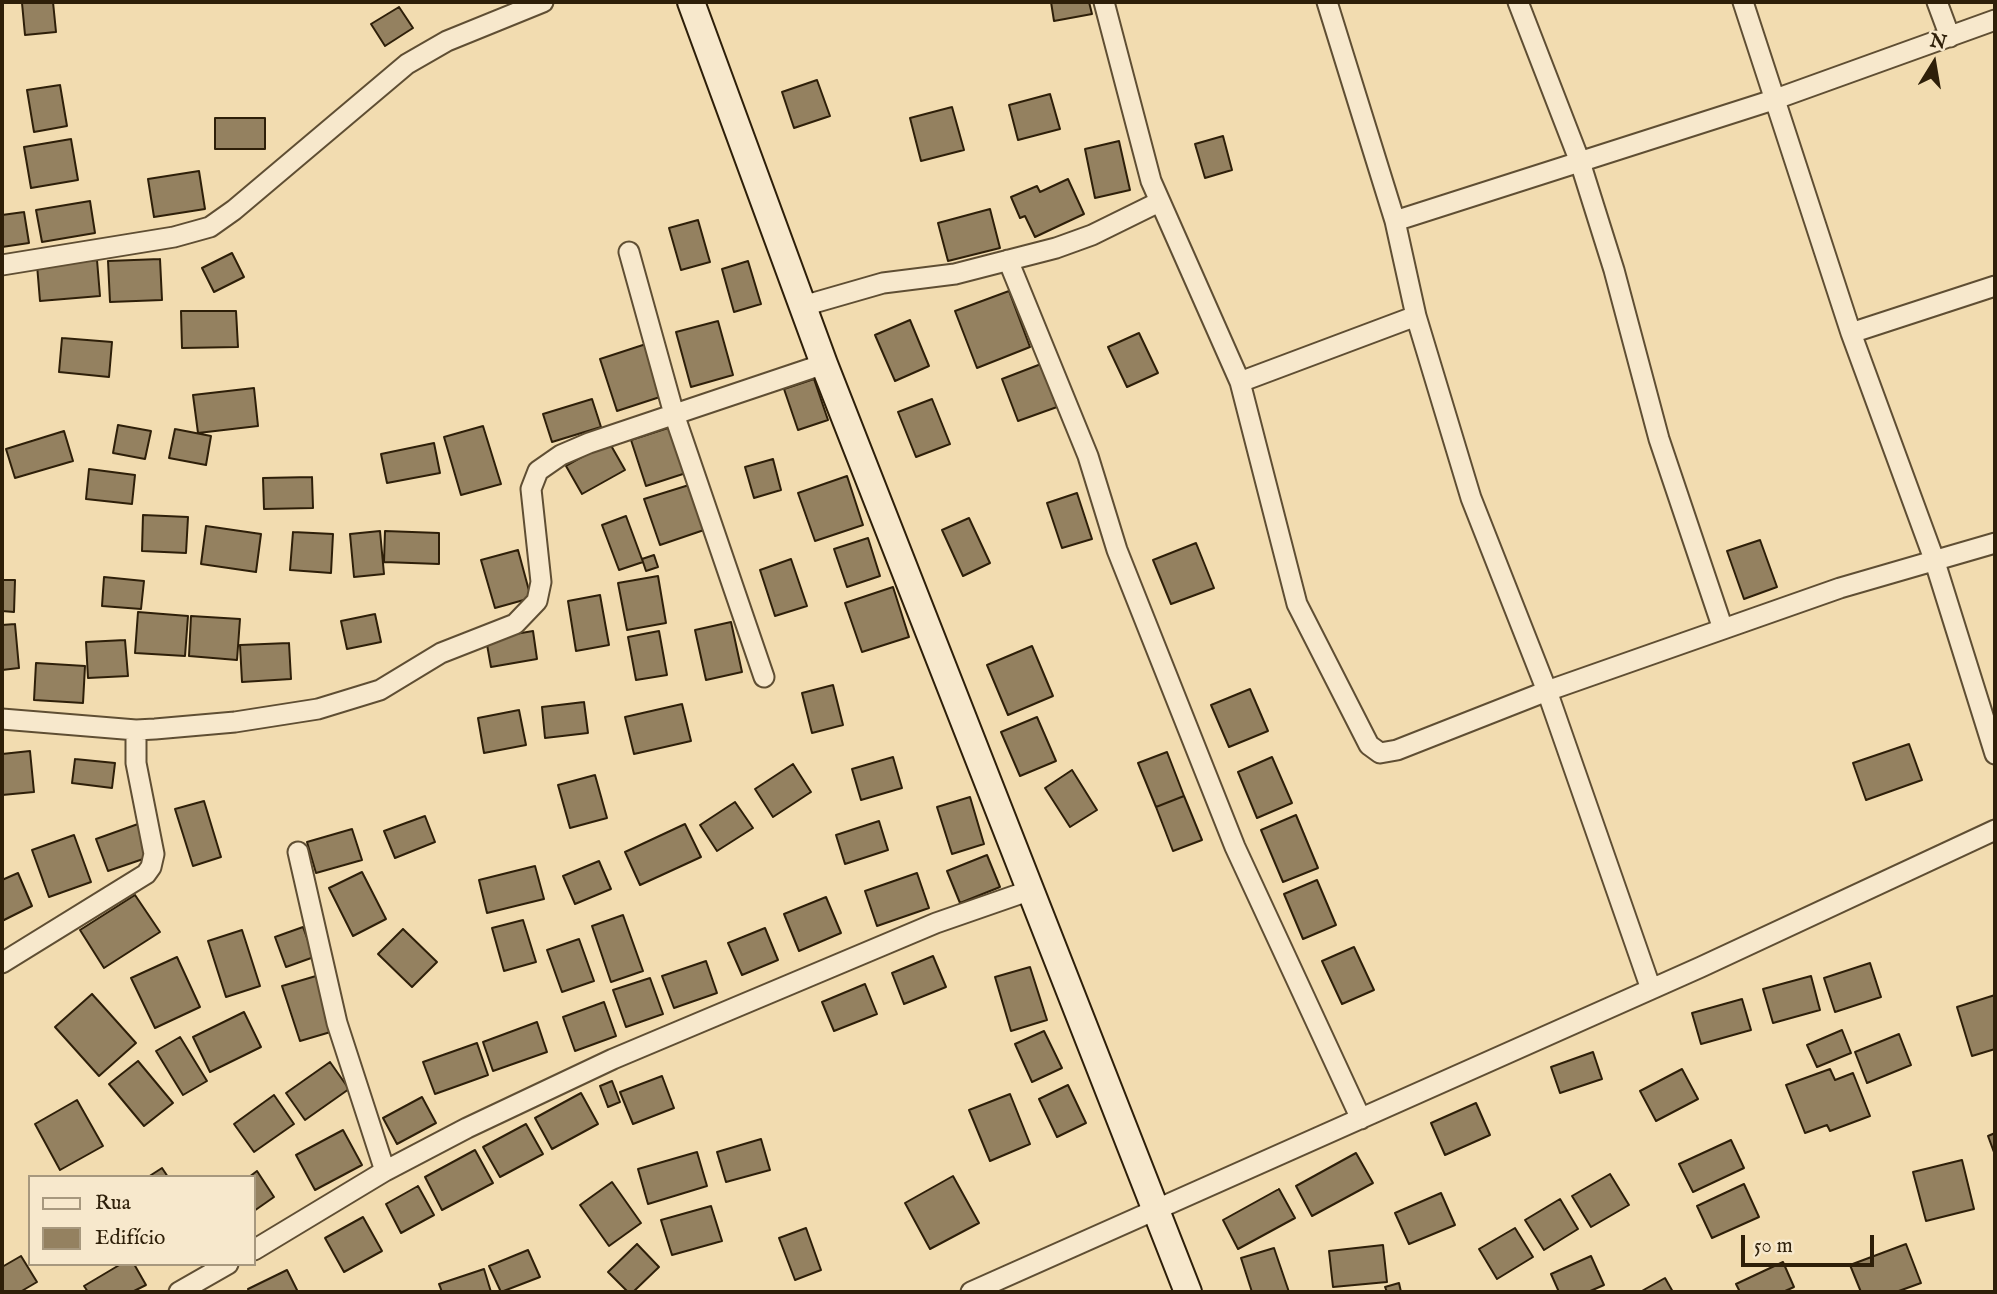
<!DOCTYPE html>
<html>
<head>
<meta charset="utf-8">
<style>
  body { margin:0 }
  #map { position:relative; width:1997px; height:1294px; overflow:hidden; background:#f2dcb0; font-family:"IM FELL English",serif }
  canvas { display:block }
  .frame { position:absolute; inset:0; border:4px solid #2e1f09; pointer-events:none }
  .legend { position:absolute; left:28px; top:1175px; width:228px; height:91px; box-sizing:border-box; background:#f7e8cc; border:2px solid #a7987e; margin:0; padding:9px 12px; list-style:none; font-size:21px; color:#2e1f09 }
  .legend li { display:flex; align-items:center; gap:14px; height:35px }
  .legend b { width:35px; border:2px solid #a7987e }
  .north { position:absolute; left:1899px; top:28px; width:70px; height:70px; -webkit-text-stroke:5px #f7e8cc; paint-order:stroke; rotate:11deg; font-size:19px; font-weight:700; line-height:28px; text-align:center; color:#2e1f09 }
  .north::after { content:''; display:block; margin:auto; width:24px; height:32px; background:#2e1f09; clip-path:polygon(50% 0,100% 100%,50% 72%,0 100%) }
  .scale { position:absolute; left:1741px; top:1235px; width:133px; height:32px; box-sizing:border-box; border:4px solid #2e1f09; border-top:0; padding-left:9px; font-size:21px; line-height:24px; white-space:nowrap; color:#2e1f09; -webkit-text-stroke:5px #f7e8cc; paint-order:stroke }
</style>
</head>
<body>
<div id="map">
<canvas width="1997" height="1294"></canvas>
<div class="frame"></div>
<ul class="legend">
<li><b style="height:9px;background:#f7e8cc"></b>Rua</li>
<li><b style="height:19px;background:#948160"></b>Edifício</li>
</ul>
<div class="north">N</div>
<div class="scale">50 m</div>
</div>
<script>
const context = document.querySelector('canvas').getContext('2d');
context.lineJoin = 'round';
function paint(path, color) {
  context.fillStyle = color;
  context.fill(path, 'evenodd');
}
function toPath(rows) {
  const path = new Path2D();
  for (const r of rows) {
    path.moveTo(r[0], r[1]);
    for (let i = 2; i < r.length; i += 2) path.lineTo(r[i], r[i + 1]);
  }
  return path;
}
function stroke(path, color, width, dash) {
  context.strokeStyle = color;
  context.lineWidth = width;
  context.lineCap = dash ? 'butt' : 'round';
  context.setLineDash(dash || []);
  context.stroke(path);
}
const building = toPath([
  [53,2,56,32,25,35,22,3,53,2],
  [1051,2,1089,2,1092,14,1054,21,1051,2],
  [399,7,413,28,385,46,371,24,399,7],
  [817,80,830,116,794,128,782,92,817,80],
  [60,85,67,126,34,132,27,90,60,85],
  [1050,94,1060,129,1018,140,1009,105,1050,94],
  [952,107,964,150,921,161,910,118,952,107],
  [215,118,265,118,265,149,215,149,215,118],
  [1223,136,1232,170,1205,178,1195,144,1223,136],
  [71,139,78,180,31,188,24,147,71,139],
  [1119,141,1130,190,1095,198,1085,149,1119,141],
  [199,171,205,209,154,217,148,179,199,171],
  [1068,179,1084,214,1035,237,1025,216,1020,218,1011,197,1037,186,1040,192,1068,179],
  [90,201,95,233,42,242,36,210,90,201],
  [990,209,1000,248,948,261,938,223,990,209],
  [24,212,29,243,2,247,2,215,24,212],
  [698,220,710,262,681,270,669,228,698,220],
  [232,253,244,277,214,292,202,268,232,253],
  [160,259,162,300,110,302,108,261,160,259],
  [97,260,100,296,40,301,37,265,97,260],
  [748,261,761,304,734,312,722,269,748,261],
  [1009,291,1030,347,977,368,955,311,1009,291],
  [181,311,236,311,238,347,182,348,181,311],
  [910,320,929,366,895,381,875,335,910,320],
  [718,321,733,375,691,387,676,332,718,321],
  [1139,333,1158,373,1127,387,1108,347,1139,333],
  [62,338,112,342,109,377,59,372,62,338],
  [646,344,663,396,617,411,600,359,646,344],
  [1041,364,1057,407,1018,421,1002,379,1041,364],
  [814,379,828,420,798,430,784,389,814,379],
  [254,388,258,426,198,433,193,395,254,388],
  [592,399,601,427,552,442,543,414,592,399],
  [932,399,950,444,916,457,898,412,932,399],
  [118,425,151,431,145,459,113,453,118,425],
  [483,426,501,484,461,495,444,437,483,426],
  [671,427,686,473,646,486,631,440,671,427],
  [175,429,211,436,206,465,169,458,175,429],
  [64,431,73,461,15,478,6,449,64,431],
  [609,442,625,470,582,494,566,466,609,442],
  [434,443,440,473,387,483,381,454,434,443],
  [773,459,781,490,754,498,745,467,773,459],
  [89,469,135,475,132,504,86,499,89,469],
  [847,476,863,525,815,541,798,493,847,476],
  [312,477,313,508,264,509,263,478,312,477],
  [689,485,704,530,660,545,644,499,689,485],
  [1077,493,1092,539,1062,548,1047,503,1077,493],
  [143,515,188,517,186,553,142,551,143,515],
  [626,516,643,562,619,570,602,525,626,516],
  [969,518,990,563,963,576,942,530,969,518],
  [206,526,261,534,256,572,201,564,206,526],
  [380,531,384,574,354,577,350,534,380,531],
  [385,531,439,533,439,564,384,562,385,531],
  [293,532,333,534,331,573,290,570,293,532],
  [868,538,880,576,847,587,834,549,868,538],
  [1760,540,1777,587,1744,599,1727,551,1760,540],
  [1196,543,1214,588,1171,604,1153,560,1196,543],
  [518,550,531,598,495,608,481,560,518,550],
  [654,555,658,567,646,571,642,559,654,555],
  [791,559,807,606,775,616,760,570,791,559],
  [658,576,666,623,627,630,618,583,658,576],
  [104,577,144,581,141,609,102,606,104,577],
  [2,580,15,580,14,612,2,611,2,580],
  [893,587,909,637,862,652,845,603,893,587],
  [600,595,609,645,576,651,568,601,600,595],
  [138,612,188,616,185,656,135,653,138,612],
  [375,614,381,642,347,649,341,621,375,614],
  [191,616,240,619,237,660,189,656,191,616],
  [731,622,742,672,706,680,695,630,731,622],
  [15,624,19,668,2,670,2,625,15,624],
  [533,631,537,659,491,667,486,639,533,631],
  [659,631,667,675,636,680,628,637,659,631],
  [125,640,128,676,88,678,86,642,125,640],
  [289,643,291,679,242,682,240,645,289,643],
  [1032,646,1053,696,1008,715,987,665,1032,646],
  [36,663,85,666,83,703,34,700,36,663],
  [833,685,843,725,812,733,802,693,833,685],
  [1250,689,1268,731,1229,747,1211,705,1250,689],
  [584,702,588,733,545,738,542,707,584,702],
  [682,704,691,741,634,754,625,717,682,704],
  [519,710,526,745,484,753,478,718,519,710],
  [1037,717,1056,761,1020,776,1001,732,1037,717],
  [1909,744,1922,780,1866,800,1853,763,1909,744],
  [30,751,34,792,2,795,2,754,30,751],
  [1167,752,1184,796,1156,807,1138,763,1167,752],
  [893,757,902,788,861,800,852,769,893,757],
  [1272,757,1292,803,1257,818,1238,772,1272,757],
  [75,759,115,763,112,788,72,783,75,759],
  [793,764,811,792,773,817,755,789,793,764],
  [1072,770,1097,810,1070,827,1045,788,1072,770],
  [595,775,607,818,570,828,558,785,595,775],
  [1184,796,1202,840,1173,851,1156,807,1184,796],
  [970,797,984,844,952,854,937,807,970,797],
  [204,801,221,857,193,866,175,809,204,801],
  [735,802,753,828,717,851,700,825,735,802],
  [1296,815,1318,868,1283,882,1261,830,1296,815],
  [425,816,435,842,395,858,384,831,425,816],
  [879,821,888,850,845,864,836,835,879,821],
  [138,824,149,857,108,871,96,839,138,824],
  [685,824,701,857,640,885,625,852,685,824],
  [352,829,362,860,316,873,307,842,352,829],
  [74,835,91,882,49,897,32,850,74,835],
  [987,855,1000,887,960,903,947,871,987,855],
  [599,861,611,889,575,904,563,876,599,861],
  [535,866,544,899,487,913,479,880,535,866],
  [362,872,386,919,353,936,329,888,362,872],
  [18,873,32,906,2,921,2,880,18,873],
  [917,873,929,908,877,926,865,891,917,873],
  [1317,880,1336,925,1303,939,1284,894,1317,880],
  [135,895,160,932,104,968,80,930,135,895],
  [826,897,841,933,799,951,784,914,826,897],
  [623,915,643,971,611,982,592,926,623,915],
  [523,920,536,962,504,971,492,928,523,920],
  [303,927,314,957,286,967,275,937,303,927],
  [765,928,778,960,742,975,728,943,765,928],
  [403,929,437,962,412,987,378,954,403,929],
  [242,930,260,986,226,997,208,941,242,930],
  [579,939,594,981,562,992,547,950,579,939],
  [1354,947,1374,990,1342,1004,1322,961,1354,947],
  [933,956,946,987,904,1004,892,973,933,956],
  [177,957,200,1007,155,1028,131,978,177,957],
  [706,961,717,993,674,1008,662,976,706,961],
  [1870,963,1881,997,1835,1012,1824,978,1870,963],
  [1030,967,1047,1020,1011,1031,995,977,1030,967],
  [316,976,334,1031,300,1041,282,986,316,976],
  [1811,976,1820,1010,1773,1023,1763,989,1811,976],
  [650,978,663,1014,626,1027,613,990,650,978],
  [865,984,877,1014,834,1031,822,1002,865,984],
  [92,994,136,1043,99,1076,55,1027,92,994],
  [1995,995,1995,1049,1972,1056,1957,1007,1995,995],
  [1742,999,1751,1030,1701,1044,1692,1013,1742,999],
  [604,1002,616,1036,575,1051,563,1017,604,1002],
  [244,1012,261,1047,210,1072,193,1037,244,1012],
  [537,1022,547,1052,493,1071,483,1042,537,1022],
  [1842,1030,1851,1053,1817,1067,1807,1045,1842,1030],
  [1044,1031,1062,1068,1032,1082,1015,1044,1044,1031],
  [1899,1034,1911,1065,1867,1083,1855,1052,1899,1034],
  [180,1037,207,1081,183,1095,156,1051,180,1037],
  [477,1043,488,1075,435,1094,423,1062,477,1043],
  [1593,1052,1602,1079,1560,1093,1551,1067,1593,1052],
  [138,1061,173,1103,144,1126,109,1084,138,1061],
  [330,1062,349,1089,305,1120,286,1093,330,1062],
  [1682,1069,1698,1099,1656,1121,1640,1091,1682,1069],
  [1830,1069,1835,1080,1853,1073,1870,1116,1830,1131,1827,1125,1805,1133,1786,1085,1830,1069],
  [662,1076,674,1108,633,1124,620,1092,662,1076],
  [612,1081,620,1102,608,1107,600,1086,612,1081],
  [1068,1085,1086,1123,1057,1137,1039,1099,1068,1085],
  [581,1093,598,1124,552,1149,535,1118,581,1093],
  [1010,1094,1030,1144,990,1161,969,1110,1010,1094],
  [274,1095,294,1124,254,1152,234,1124,274,1095],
  [422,1097,436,1123,397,1144,383,1118,422,1097],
  [77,1100,103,1146,60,1170,35,1124,77,1100],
  [1476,1103,1490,1135,1445,1155,1431,1123,1476,1103],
  [526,1124,543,1154,500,1177,483,1147,526,1124],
  [343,1130,362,1165,315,1190,296,1155,343,1130],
  [1995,1133,1995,1155,1988,1136,1995,1133],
  [761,1139,770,1170,726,1182,717,1152,761,1139],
  [1731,1140,1744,1168,1693,1192,1679,1164,1731,1140],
  [475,1150,493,1183,442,1210,425,1177,475,1150],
  [697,1152,707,1186,648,1204,638,1169,697,1152],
  [1356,1153,1373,1183,1312,1216,1296,1186,1356,1153],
  [1962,1160,1974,1209,1926,1221,1913,1172,1962,1160],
  [162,1168,168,1177,148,1177,162,1168],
  [257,1171,274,1197,254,1211,254,1177,249,1177,257,1171],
  [1610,1174,1629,1205,1591,1227,1572,1196,1610,1174],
  [953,1176,979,1223,930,1249,905,1203,953,1176],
  [612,1182,641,1223,609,1246,580,1205,612,1182],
  [1744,1184,1759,1217,1712,1238,1697,1206,1744,1184],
  [418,1186,434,1215,401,1233,386,1204,418,1186],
  [1279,1189,1295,1218,1238,1249,1223,1220,1279,1189],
  [1441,1193,1455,1225,1409,1244,1395,1213,1441,1193],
  [1560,1199,1578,1229,1544,1250,1525,1220,1560,1199],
  [711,1206,722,1241,672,1255,661,1220,711,1206],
  [363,1217,382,1251,344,1272,325,1238,363,1217],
  [806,1228,821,1270,795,1280,779,1238,806,1228],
  [1515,1228,1533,1257,1497,1279,1479,1249,1515,1228],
  [637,1244,659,1267,633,1292,628,1292,608,1272,637,1244],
  [1906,1244,1921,1283,1896,1292,1861,1292,1850,1265,1906,1244],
  [1383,1245,1387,1282,1333,1287,1329,1251,1383,1245],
  [1274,1248,1289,1292,1252,1292,1241,1258,1274,1248],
  [528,1250,540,1277,501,1292,489,1266,528,1250],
  [21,1256,37,1282,20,1292,2,1292,2,1267,21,1256],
  [1591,1256,1604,1285,1588,1292,1559,1292,1551,1274,1591,1256],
  [1783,1262,1794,1287,1783,1292,1740,1292,1736,1284,1783,1262],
  [121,1264,134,1264,146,1285,132,1292,88,1292,84,1286,121,1264],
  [484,1269,491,1292,442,1292,439,1284,484,1269],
  [287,1270,298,1292,249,1292,248,1289,287,1270],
  [1665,1278,1673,1292,1640,1292,1665,1278],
  [1399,1283,1401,1292,1387,1292,1385,1287,1399,1283]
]);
paint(building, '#948160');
stroke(building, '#2e1f09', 2);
const street = toPath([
  [1104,2,1151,181,1240,382,1297,604,1369,745,1380,753,1397,750,1547,691,1840,588,1995,543],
  [1327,2,1395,221,1416,316,1471,498,1547,691,1651,989],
  [1518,2,1580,162,1614,270,1659,439,1723,629],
  [1743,2,1851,333,1934,559,1995,754],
  [1937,2,1950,37],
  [1395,221,1773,100,1995,20],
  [629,252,674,414,764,677],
  [1008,260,1088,456,1117,550,1235,847,1361,1119],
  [2,265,174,237,210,227,234,210,407,64,447,41,543,2],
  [803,306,883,283,955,274,1056,248,1092,235,1159,202],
  [1851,333,1995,286],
  [1240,382,1416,316],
  [2,719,136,730,155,729,235,722,318,709,380,690,441,653,515,624,537,601,541,582,531,489,538,471,561,455,589,443,824,364],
  [298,852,337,1023,385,1171],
  [2,963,146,874,151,867,154,854,136,763,136,730],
  [254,1250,385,1171,467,1128,613,1059,936,923,1031,890],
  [179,1292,228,1264],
  [971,1292,1701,967,1995,830]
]);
const secondary = toPath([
  [691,2,824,364,1188,1292]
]);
stroke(street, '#5f4e33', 23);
stroke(secondary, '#2e1f09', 30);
stroke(street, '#f7e8cc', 19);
stroke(secondary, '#f7e8cc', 26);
</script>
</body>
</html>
